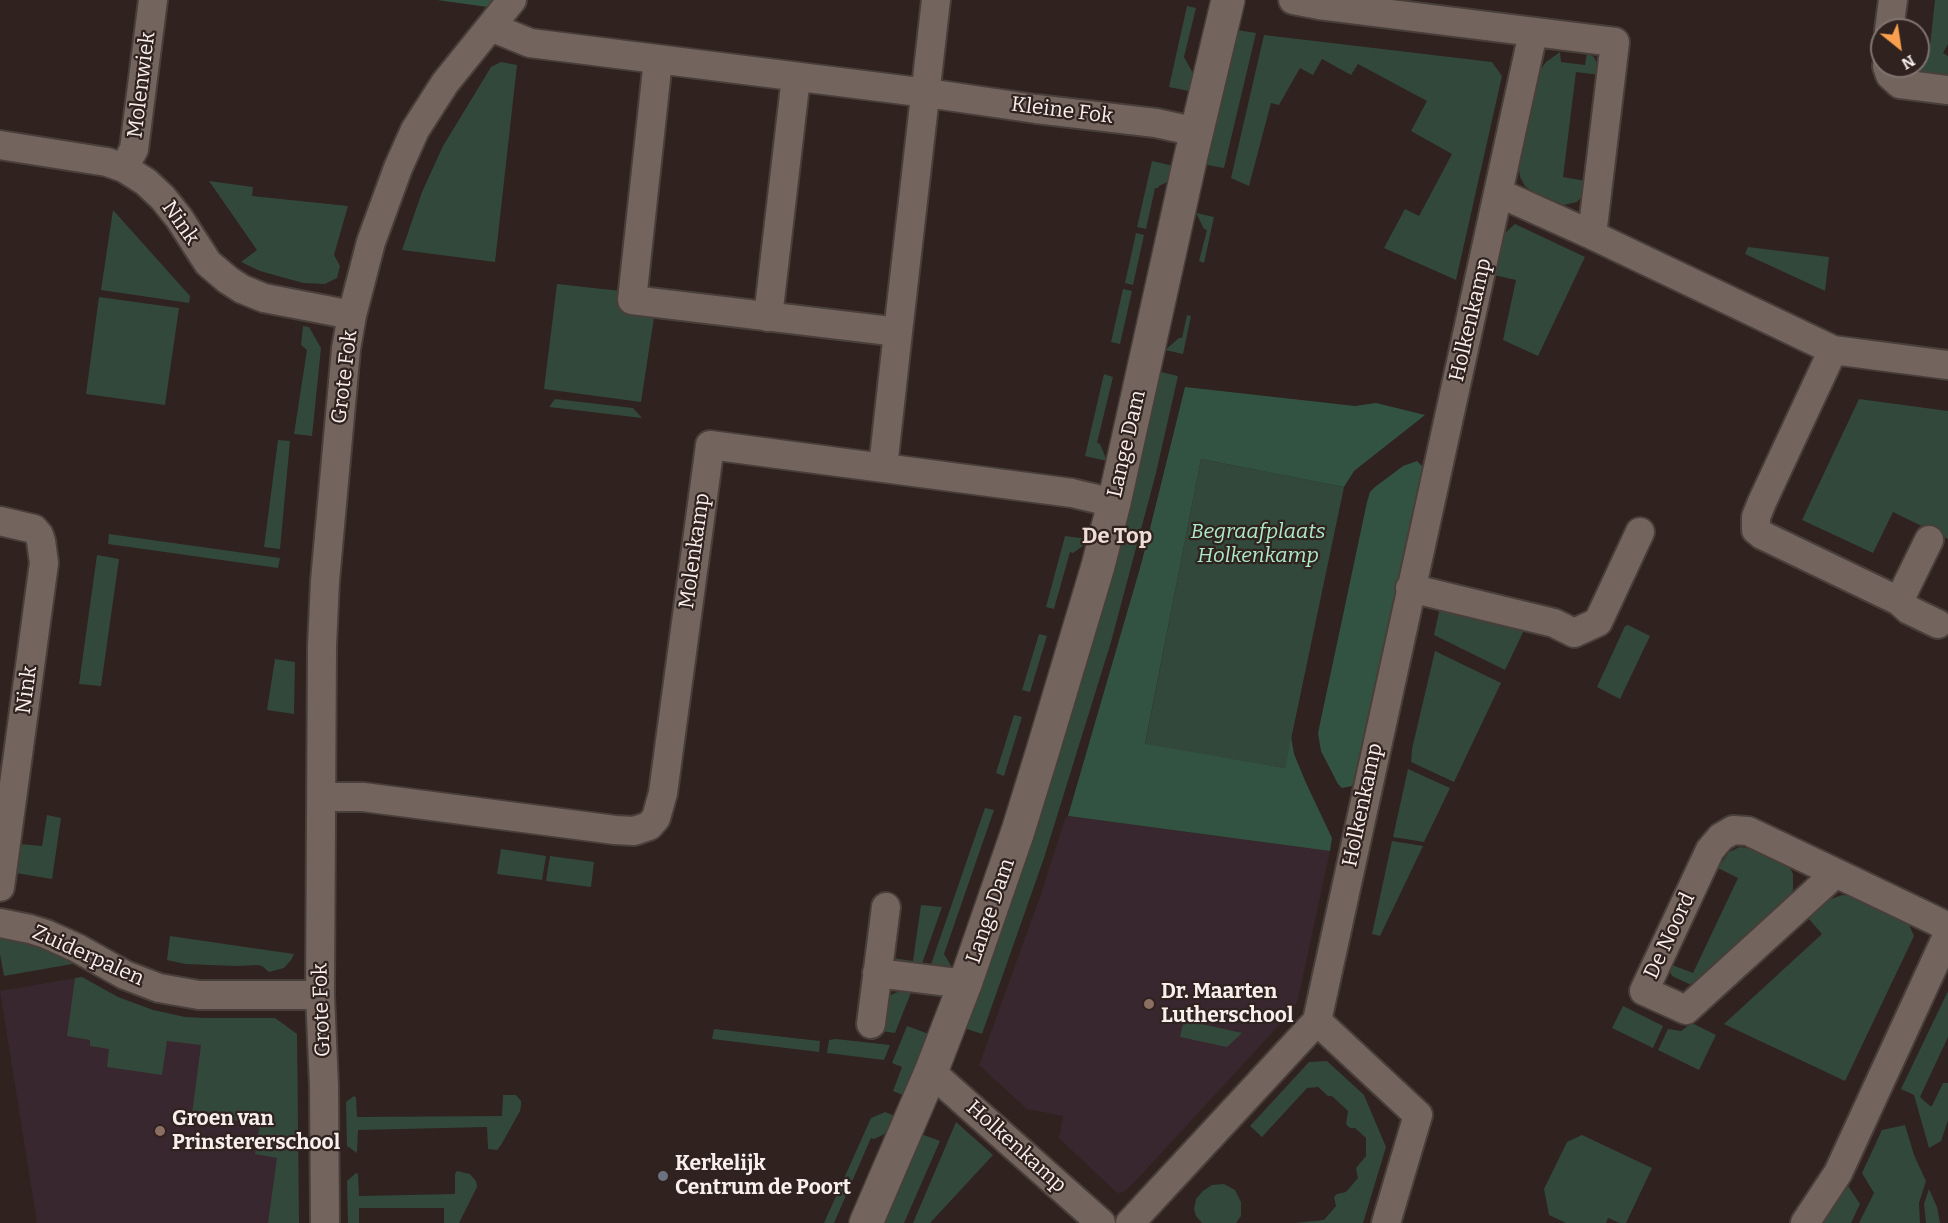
<!DOCTYPE html>
<html>
<head>
<meta charset="utf-8">
<style>
  body { margin:0 }
  #map { position:relative; width:1948px; height:1223px; overflow:hidden; background:#30221e; font-family:Bitter,serif }
  canvas { display:block }
  .north { position:absolute; left:1870px; top:18px; width:60px; height:60px; box-sizing:border-box; background:#30221e; border:2px solid #807470; border-radius:50%; rotate:150deg; font-size:16px; font-weight:700; line-height:24px; text-align:center; color:#f8eeeb }
  .north::after { content:''; display:block; margin:auto; width:21px; height:27px; background:#fa9f4e; clip-path:polygon(50% 0,100% 100%,50% 72%,0 100%) }
</style>
</head>
<body>
<div id="map">
<canvas width="1948" height="1223"></canvas>
<div class="north">N</div>
</div>
<script>
const context = document.querySelector('canvas').getContext('2d');
context.lineJoin = 'round';
function paint(path, color) {
  context.fillStyle = color;
  context.fill(path, 'evenodd');
}
function toPath(rows) {
  const path = new Path2D();
  for (const r of rows) {
    path.moveTo(r[0], r[1]);
    for (let i = 2; i < r.length; i += 2) path.lineTo(r[i], r[i + 1]);
  }
  return path;
}
function stroke(path, color, width, dash) {
  context.strokeStyle = color;
  context.lineWidth = width;
  context.lineCap = dash ? 'butt' : 'round';
  context.setLineDash(dash || []);
  context.stroke(path);
}
function label(font, color, halo, rows, align = 'center') {
  context.font = font + ' Bitter,serif';
  context.lineWidth = 4.5;
  context.setLineDash([]);
  context.textBaseline = 'middle';
  context.strokeStyle = halo;
  context.fillStyle = color;
  for (const [text, x, y, turn = 0] of rows) {
    context.save();
    context.translate(x, y);
    context.rotate((+turn || 0) * Math.PI / 180);
    context.textAlign = isNaN(turn) ? turn : align;
    if (halo) context.strokeText(text, 0, 0);
    context.fillText(text, 0, 0);
    context.restore();
  }
}
paint(toPath([
  [1066,816,1330,851,1298,999,1293,1010,1130,1187,1123,1192,1117,1193,1059,1138,1063,1116,1027,1109,979,1065,1040,897],
  [82,977,118,997,153,1010,185,1017,205,1018,275,1018,297,1034,299,1223,37,1223,0,991]
]), '#39272f');
paint(toPath([
  [1935,0,1948,0,1948,44,1943,53,1948,56,1948,77,1916,73,1907,66,1918,66,1918,54,1929,55],
  [1187,6,1196,8,1184,57,1194,75,1189,91,1169,87],
  [1237,30,1256,33,1224,168,1207,165],
  [1264,35,1492,62,1502,76,1456,280,1384,248,1405,209,1419,216,1452,154,1411,131,1427,101,1358,64,1351,75,1322,59,1313,75,1300,68,1279,105,1271,103,1249,186,1231,178],
  [1560,52,1561,62,1585,65,1587,53,1594,57,1599,68,1599,75,1576,72,1563,177,1586,181,1582,196,1577,202,1564,205,1531,191,1525,186,1520,177,1519,169,1541,69,1546,62],
  [501,62,517,65,495,262,402,250,422,192,443,146,491,67],
  [1152,161,1174,166,1171,180,1159,186,1158,188,1155,188,1146,229,1137,227],
  [209,181,253,187,252,196,348,206,334,255,340,266,337,278,325,284,303,283,260,271,241,262,257,250],
  [113,210,190,296,189,303,101,290],
  [1196,213,1214,217,1204,263,1199,261,1207,230,1204,229],
  [1515,224,1585,257,1538,356,1503,340,1516,280,1494,275,1505,233],
  [1136,233,1144,235,1133,285,1125,283],
  [1748,247,1829,257,1825,291,1745,254],
  [557,284,621,291,655,311,641,402,544,389],
  [1123,289,1132,291,1120,344,1111,342],
  [99,297,179,308,165,405,86,394],
  [1187,315,1191,316,1183,354,1165,350,1179,338,1182,338],
  [303,326,309,327,321,348,312,436,294,434,307,350,301,345],
  [1161,372,1178,376,1156,473,1111,642,1044,858,982,1034,964,1028,1047,794,1090,652,1124,526],
  [1104,374,1113,377,1097,443,1100,444,1107,461,1085,456],
  [555,399,633,408,642,418,549,407],
  [1859,399,1948,411,1948,539,1893,512,1873,553,1802,520],
  [278,440,290,441,280,549,264,547],
  [1201,459,1344,487,1285,768,1145,745],
  [109,534,280,558,278,568,108,544],
  [1065,536,1088,539,1087,543,1073,553,1070,552,1054,609,1046,607],
  [97,555,119,559,101,686,79,684],
  [1440,607,1526,626,1505,670,1434,635],
  [1628,625,1650,636,1620,699,1597,687,1625,626],
  [1039,634,1047,636,1030,692,1022,690],
  [1435,651,1501,683,1454,782,1411,762,1412,749],
  [275,659,295,662,294,714,267,710],
  [1014,715,1022,717,1004,776,996,773],
  [1408,769,1450,788,1424,842,1393,837],
  [985,808,994,810,944,954,953,969,929,970],
  [47,815,61,818,52,879,16,873,20,844,42,846],
  [1392,841,1423,846,1380,936,1372,934],
  [1740,847,1754,849,1789,866,1793,874,1793,890,1789,896,1697,983,1689,984,1672,976,1670,972,1672,965,1693,973,1738,878,1718,868,1729,852],
  [501,849,546,856,542,880,497,874],
  [550,856,594,862,591,887,546,881],
  [1842,895,1856,897,1907,920,1914,936,1845,1081,1724,1024,1822,934,1808,918,1823,902],
  [921,905,942,907,920,969,892,963,893,958,913,961],
  [170,936,259,949,294,954,291,960,284,968,269,972,262,966,258,965,236,966,185,964,167,960],
  [0,938,33,943,78,963,4,976,0,954],
  [82,977,118,997,153,1010,185,1017,205,1018,275,1018,297,1034,299,1223,268,1223,277,1158,255,1154,260,1124,192,1114,201,1045,167,1041,162,1075,107,1067,109,1049,90,1046,90,1040,67,1036,75,978],
  [902,990,912,990,895,1033,881,1031,888,999,891,995],
  [1948,991,1948,1037,1920,1097,1930,1106,1932,1106,1943,1083,1948,1083,1948,1120,1941,1141,1929,1148,1914,1095,1901,1089],
  [1623,1006,1663,1026,1653,1048,1612,1028],
  [1184,1020,1242,1033,1227,1047,1180,1037],
  [1692,1023,1716,1035,1699,1070,1658,1050,1668,1029,1681,1031],
  [907,1026,929,1034,903,1095,893,1091,902,1067,892,1063],
  [714,1029,820,1041,819,1052,712,1039],
  [836,1039,890,1045,884,1060,827,1053,829,1040],
  [1327,1061,1364,1095,1386,1147,1363,1223,1295,1223,1324,1220,1336,1206,1334,1197,1337,1194,1346,1192,1358,1178,1356,1168,1366,1156,1366,1138,1355,1128,1350,1128,1346,1124,1348,1111,1332,1096,1328,1096,1318,1087,1307,1088,1262,1137,1250,1126,1309,1062],
  [503,1095,516,1095,521,1101,521,1105,520,1111,501,1145,497,1150,488,1149,487,1127,358,1130,357,1153,347,1146,346,1102,354,1096,356,1098,357,1117,502,1116],
  [885,1112,895,1116,889,1132,874,1139,871,1138,834,1223,824,1223,871,1118],
  [956,1122,993,1155,930,1223,913,1223],
  [1905,1125,1914,1155,1926,1181,1919,1203,1920,1223,1859,1223,1874,1193,1862,1173,1882,1130],
  [921,1134,940,1141,904,1223,884,1223],
  [1582,1135,1652,1168,1626,1223,1620,1223,1608,1218,1606,1223,1566,1223,1549,1215,1544,1189,1567,1142],
  [457,1171,470,1174,476,1181,477,1187,459,1223,444,1223,444,1208,359,1208,359,1223,348,1223,347,1181,356,1173,358,1174,359,1196,455,1194,455,1174],
  [1846,1183,1860,1204,1851,1223,1820,1223],
  [1224,1184,1235,1190,1241,1202,1241,1216,1236,1223,1202,1223,1196,1216,1194,1209,1196,1199,1203,1191,1212,1185],
  [1929,1189,1937,1207,1940,1223,1926,1223,1924,1204]
]), '#32483b');
paint(toPath([
  [437,0,494,0,488,7],
  [1185,387,1355,406,1376,403,1425,415,1354,471,1344,487,1201,459,1145,744,1285,768,1291,737,1294,754,1306,783,1332,838,1330,851,1068,816,1142,561],
  [1417,461,1422,466,1422,474,1355,779,1352,786,1342,788,1338,784,1321,751,1318,733,1367,502,1370,492,1375,487,1403,466]
]), '#335342');
const street = toPath([
  [1293,0,1319,5,1615,42,1592,235],
  [491,27,530,43,927,93,1036,109,1156,123,1197,132],
  [1889,30,1893,0],
  [658,60,632,300,898,332,883,467],
  [1887,66,1890,75,1900,84,1948,90],
  [0,145,107,162,124,168,146,182,163,198,179,218,208,263,228,280,242,289,264,298,352,315],
  [124,168,134,149,153,0],
  [1499,193,1592,235,1833,350,1948,365],
  [768,317,796,77],
  [898,332,936,0],
  [1833,350,1762,502,1756,517,1756,530,1762,535,1899,601,1909,610,1938,624],
  [0,521,34,529,39,535,41,541,44,563,0,887],
  [1410,588,1554,623,1574,633,1598,622,1640,532],
  [1899,601,1929,540],
  [321,797,363,797,615,830,634,831,649,826,656,818,663,793,710,445,1072,493,1114,503],
  [1836,873,1686,1010,1644,991,1710,850,1721,837,1733,830,1748,831,1836,873,1930,918,1948,927],
  [0,923,30,929,46,934,77,948,125,975,159,988,199,995,320,995],
  [877,973,965,984],
  [1317,1021,1418,1115,1386,1223],
  [871,1024,886,907],
  [931,1072,1101,1223],
  [325,1223,324,1085,320,995,322,646,325,581,346,349,352,315,371,242,398,168,415,130,445,83,512,0],
  [1130,1223,1317,1021,1533,33],
  [1805,1223,1838,1173,1948,934]
]);
const secondary = toPath([
  [866,1223,931,1072,965,984,1018,831,1043,750,1098,566,1114,503,1190,160,1228,0]
]);
stroke(street, '#483e3a', 32);
stroke(secondary, '#483e3a', 36);
stroke(street, '#73645e', 28);
stroke(secondary, '#73645e', 33);
for (const [x, y, r, color] of [
  [1149,1004,6,"#8d6e63"],
  [160,1131,6,"#8d6e63"],
  [663,1176,6,"#6b7280"]
]) {
  const dot = new Path2D();
  dot.arc(x, y, r, 0, 2 * Math.PI);
  context.fillStyle = color;
  context.fill(dot);
  stroke(dot, '#30221e', 2);
}
label('21px', '#f8eeeb', '#30221e', [
  ["Molenwiek",142,85,-83],
  ["Kleine Fok",1062,111,7],
  ["Nink",180,223,55],
  ["Holkenkamp",1471,320,-77],
  ["Grote Fok",345,377,-83],
  ["Lange Dam",1127,444,-77],
  ["Molenkamp",695,551,-82],
  ["Nink",27,690,-82],
  ["Holkenkamp",1363,805,-78],
  ["Lange Dam",991,911,-71],
  ["De Noord",1670,936,-65],
  ["Zuiderpalen",88,956,24],
  ["Grote Fok",322,1010,-92],
  ["Holkenkamp",1016,1147,42]
]);
label('italic 21px', '#abe9c7', '#30221e', [
  ["Begraafplaats",1258,532],
  ["Holkenkamp",1258,556]
]);
label('bold 21px', '#f8eeeb', '#30221e', [
  ["Dr. Maarten",1161,992],
  ["Lutherschool",1161,1016],
  ["Groen van",172,1119],
  ["Prinstererschool",172,1143],
  ["Kerkelijk",675,1164],
  ["Centrum de Poort",675,1188]
], 'left');
label('bold 22px', '#eedcd5', '#30221e', [
  ["De Top",1117,537]
]);
</script>
</body>
</html>
